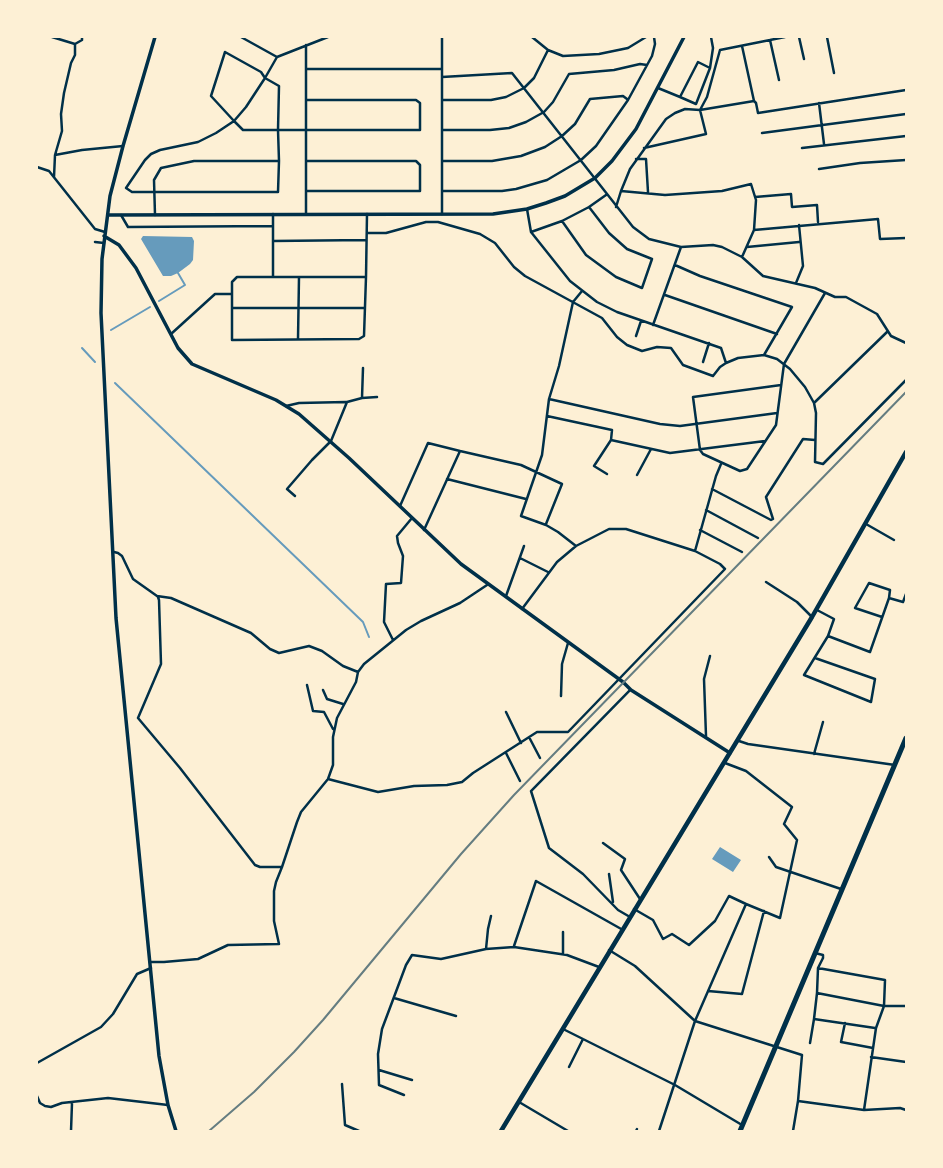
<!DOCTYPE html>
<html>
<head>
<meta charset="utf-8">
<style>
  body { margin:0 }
  #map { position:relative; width:943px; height:1168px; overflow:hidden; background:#fdf0d5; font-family:"Nunito Sans",sans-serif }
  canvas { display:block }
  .frame { position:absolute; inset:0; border:38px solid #fdf0d5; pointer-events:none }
</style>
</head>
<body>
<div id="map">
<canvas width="943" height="1168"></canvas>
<div class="frame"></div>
</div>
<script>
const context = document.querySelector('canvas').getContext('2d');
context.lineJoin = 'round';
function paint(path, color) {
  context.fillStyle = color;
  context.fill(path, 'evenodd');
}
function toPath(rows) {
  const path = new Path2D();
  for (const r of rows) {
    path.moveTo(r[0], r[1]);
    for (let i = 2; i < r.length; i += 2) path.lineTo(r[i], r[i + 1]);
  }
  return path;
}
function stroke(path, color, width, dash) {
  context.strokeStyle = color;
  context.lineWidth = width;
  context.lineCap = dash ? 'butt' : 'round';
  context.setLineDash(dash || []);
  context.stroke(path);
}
paint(toPath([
  [143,236,192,237,194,241,193,260,190,264,178,273,171,276,163,276,141,239],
  [720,847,741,860,733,872,712,859]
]), '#669bbc');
stroke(toPath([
  [159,301,185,285,178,273],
  [111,330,150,307],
  [82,348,95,362],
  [115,383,363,622,369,637]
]), '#669bbc', 2);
stroke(toPath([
  [52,37,75,44,75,55,71,63,64,93,61,114,62,131,55,155],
  [241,37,277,57],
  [442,37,442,214],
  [532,37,548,50],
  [799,37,804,59],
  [827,37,834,73],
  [770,40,779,80],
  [75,44,82,40,82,37],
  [306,45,306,214],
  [742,46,754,101],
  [306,69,442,69],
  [442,77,512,73,633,227,649,239,681,247,713,245,722,247,742,257,763,276,815,288,835,297,846,297,877,314,891,336,906,343],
  [658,88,680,97,698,62,710,68],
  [680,97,696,104,710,68,713,48,711,37],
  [306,100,416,100,420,103,420,130,243,130,234,121,211,96,225,52,261,72,265,78,279,86,278,130,279,161,278,192,132,192,126,188,145,160,151,154,160,150,198,142,216,133,234,121,246,107,265,78,277,57,328,37],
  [442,100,491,100,506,97,524,88,534,78,548,50,563,56,599,54,628,48,646,37],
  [819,103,824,144],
  [442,130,490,130,509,128,526,122,544,112,553,102,569,74,614,70,640,64,647,65],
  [762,133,906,114],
  [644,148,706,134,700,110,707,97,720,50,785,37],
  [802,148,906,136],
  [636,159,646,159,648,192],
  [442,161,492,161,521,156,545,147,562,136,575,124,590,99,623,96,627,99],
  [37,167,49,171,95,229,105,232],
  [819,169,860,163,906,160],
  [54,177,55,155,82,150,123,146],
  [306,191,420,191,420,165,416,161,306,161],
  [442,191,502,191,516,189,547,180,581,160,596,146,628,100,652,56,655,44,654,37],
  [755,197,791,194,792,207,817,205,818,222],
  [616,207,621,191],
  [527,209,531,232,570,281,597,302,617,312,721,348,726,363,738,358,764,355,792,307,700,276,675,265],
  [121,215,128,227,273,226],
  [155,215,154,180,161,168,194,161,279,161],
  [562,221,586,255,616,277,642,288,652,259,627,249,609,233,589,207],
  [754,230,878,219,880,239,906,238],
  [531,232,562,221,589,207,606,195],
  [368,233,386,233,426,222,438,222,480,234,495,243,514,267,525,276,602,318,617,337,627,345,642,351,657,347,671,348,683,365,713,376,720,367,726,363],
  [273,241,366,240],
  [95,242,104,243],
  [747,247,799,242],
  [742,257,754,230,756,200,751,184,722,191,665,195,621,191,630,169,666,119,675,113,685,109,700,110,754,101,756,103,758,113,906,90],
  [273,277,273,214],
  [366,277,237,277,232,282,232,340,359,339,364,336,366,277,367,214],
  [796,283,803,266,799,225],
  [665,295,777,334],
  [232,308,365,308],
  [653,325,681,247],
  [171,334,215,294,232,294],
  [636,336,641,321],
  [298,339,299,277],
  [764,355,777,359,790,369,805,387,814,403,816,413,815,462,823,464,906,380],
  [703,362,709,343],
  [781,385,693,397,700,450,703,454,740,471,747,469,776,425,784,364,825,293],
  [362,398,363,368],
  [549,399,559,366,573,302,582,291],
  [814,403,887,332],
  [286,406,299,403,346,402],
  [547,416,612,430,611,440,670,453,765,441],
  [607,474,594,466,611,440],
  [637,475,651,449],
  [447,479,526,499],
  [712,489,771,520,773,519,766,497,803,439,815,440],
  [295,496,287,489,312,460,331,441,347,402,362,398,377,397],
  [400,506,428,443,460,451],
  [706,510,758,538],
  [866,524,894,540],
  [424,530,460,451,521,465,562,484,546,524],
  [700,530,742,552],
  [576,546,558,532,546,525,521,516,542,455,549,399,660,424,680,426,777,413],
  [695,551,716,476,721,464],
  [114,552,118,553,122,556,133,579,157,596,171,598,251,633,270,649,279,653,309,646,322,651,343,666,358,672],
  [520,558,548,572],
  [766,582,797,602,812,617],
  [506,596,524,546],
  [817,610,834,619,828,636,870,652,889,598,903,602,906,594],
  [882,617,855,608,869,583,890,590,889,598],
  [393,640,384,622,386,584,401,583,403,556,398,543,397,536,412,518],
  [815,658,875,679,871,702,804,675,828,636],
  [307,685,313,711,324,712,333,729],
  [323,690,327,699,343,704],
  [561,696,562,664,568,643],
  [506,712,521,743],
  [138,718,180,768,255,865,260,867,282,867],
  [138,718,161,664,159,600,158,597],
  [706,736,704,679,710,656],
  [529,737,540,758],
  [739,741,748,744,895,765],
  [506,753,520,781],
  [814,754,823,722],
  [328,779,378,792,414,786,447,785,462,782,473,773,537,732,568,732,725,569,720,564,695,551,626,529,609,529,576,546,557,562,522,609],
  [603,843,625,859,621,870,640,899],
  [769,857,776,867,841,889],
  [609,874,613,902],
  [634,909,653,920,663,939,672,934,689,945,715,921,729,896,746,904],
  [630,917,618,910,583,874,549,848,531,791,630,690],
  [563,932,563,954],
  [514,946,536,881,623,930],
  [486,949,488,929,491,916],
  [609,950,635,966,695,1021,802,1055,798,1101,793,1131],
  [815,953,823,955,823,958,818,968,817,993,884,1006,906,1006],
  [150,962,164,962,198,959,228,945,279,944,274,921,274,891,276,882,282,867,297,822,301,812,328,779,333,765,333,737,337,718,356,682,358,672,364,664,406,630,421,621,460,603,487,585],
  [818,968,885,980,884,1006,876,1028,864,1110],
  [708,991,742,994,764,911],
  [817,993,814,1019,875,1028],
  [394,998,456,1016],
  [845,1023,841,1042,873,1048],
  [563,1029,675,1085,742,1125],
  [810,1043,814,1019],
  [871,1057,906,1062],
  [37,1063,101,1027,113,1014,137,974,151,968],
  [569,1067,583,1039],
  [379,1070,412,1080],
  [342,1084,345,1125,359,1131],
  [404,1095,379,1085,378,1054,382,1029,406,965,412,955,441,959,486,949,514,947,567,955,599,967],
  [37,1096,40,1103,45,1106,51,1107,62,1103,108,1098,168,1105],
  [798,1101,864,1110,900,1108,906,1110],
  [519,1102,568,1131],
  [71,1131,72,1103],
  [636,1131,637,1129],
  [659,1131,695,1021,746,904,780,918,797,840,784,824,792,807,746,771,725,763]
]), '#003049', 2.5);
stroke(toPath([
  [155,37,123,146,110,196,102,259,101,313,116,618,159,1056,168,1105,176,1131],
  [108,215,493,214,527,209,546,203,565,196,595,178,612,161,636,129,684,37],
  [104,236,119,245,136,268,178,348,192,364,276,400,299,414,349,458,461,564,623,682,631,690,730,753]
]), '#003049', 3.5);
stroke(toPath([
  [501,1131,812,617,906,452]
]), '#003049', 4.5);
stroke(toPath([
  [740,1131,906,738]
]), '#003049', 5);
stroke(toPath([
  [209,1131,254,1092,294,1052,323,1020,461,854,514,795,906,392]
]), '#657d81', 2);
</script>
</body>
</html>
